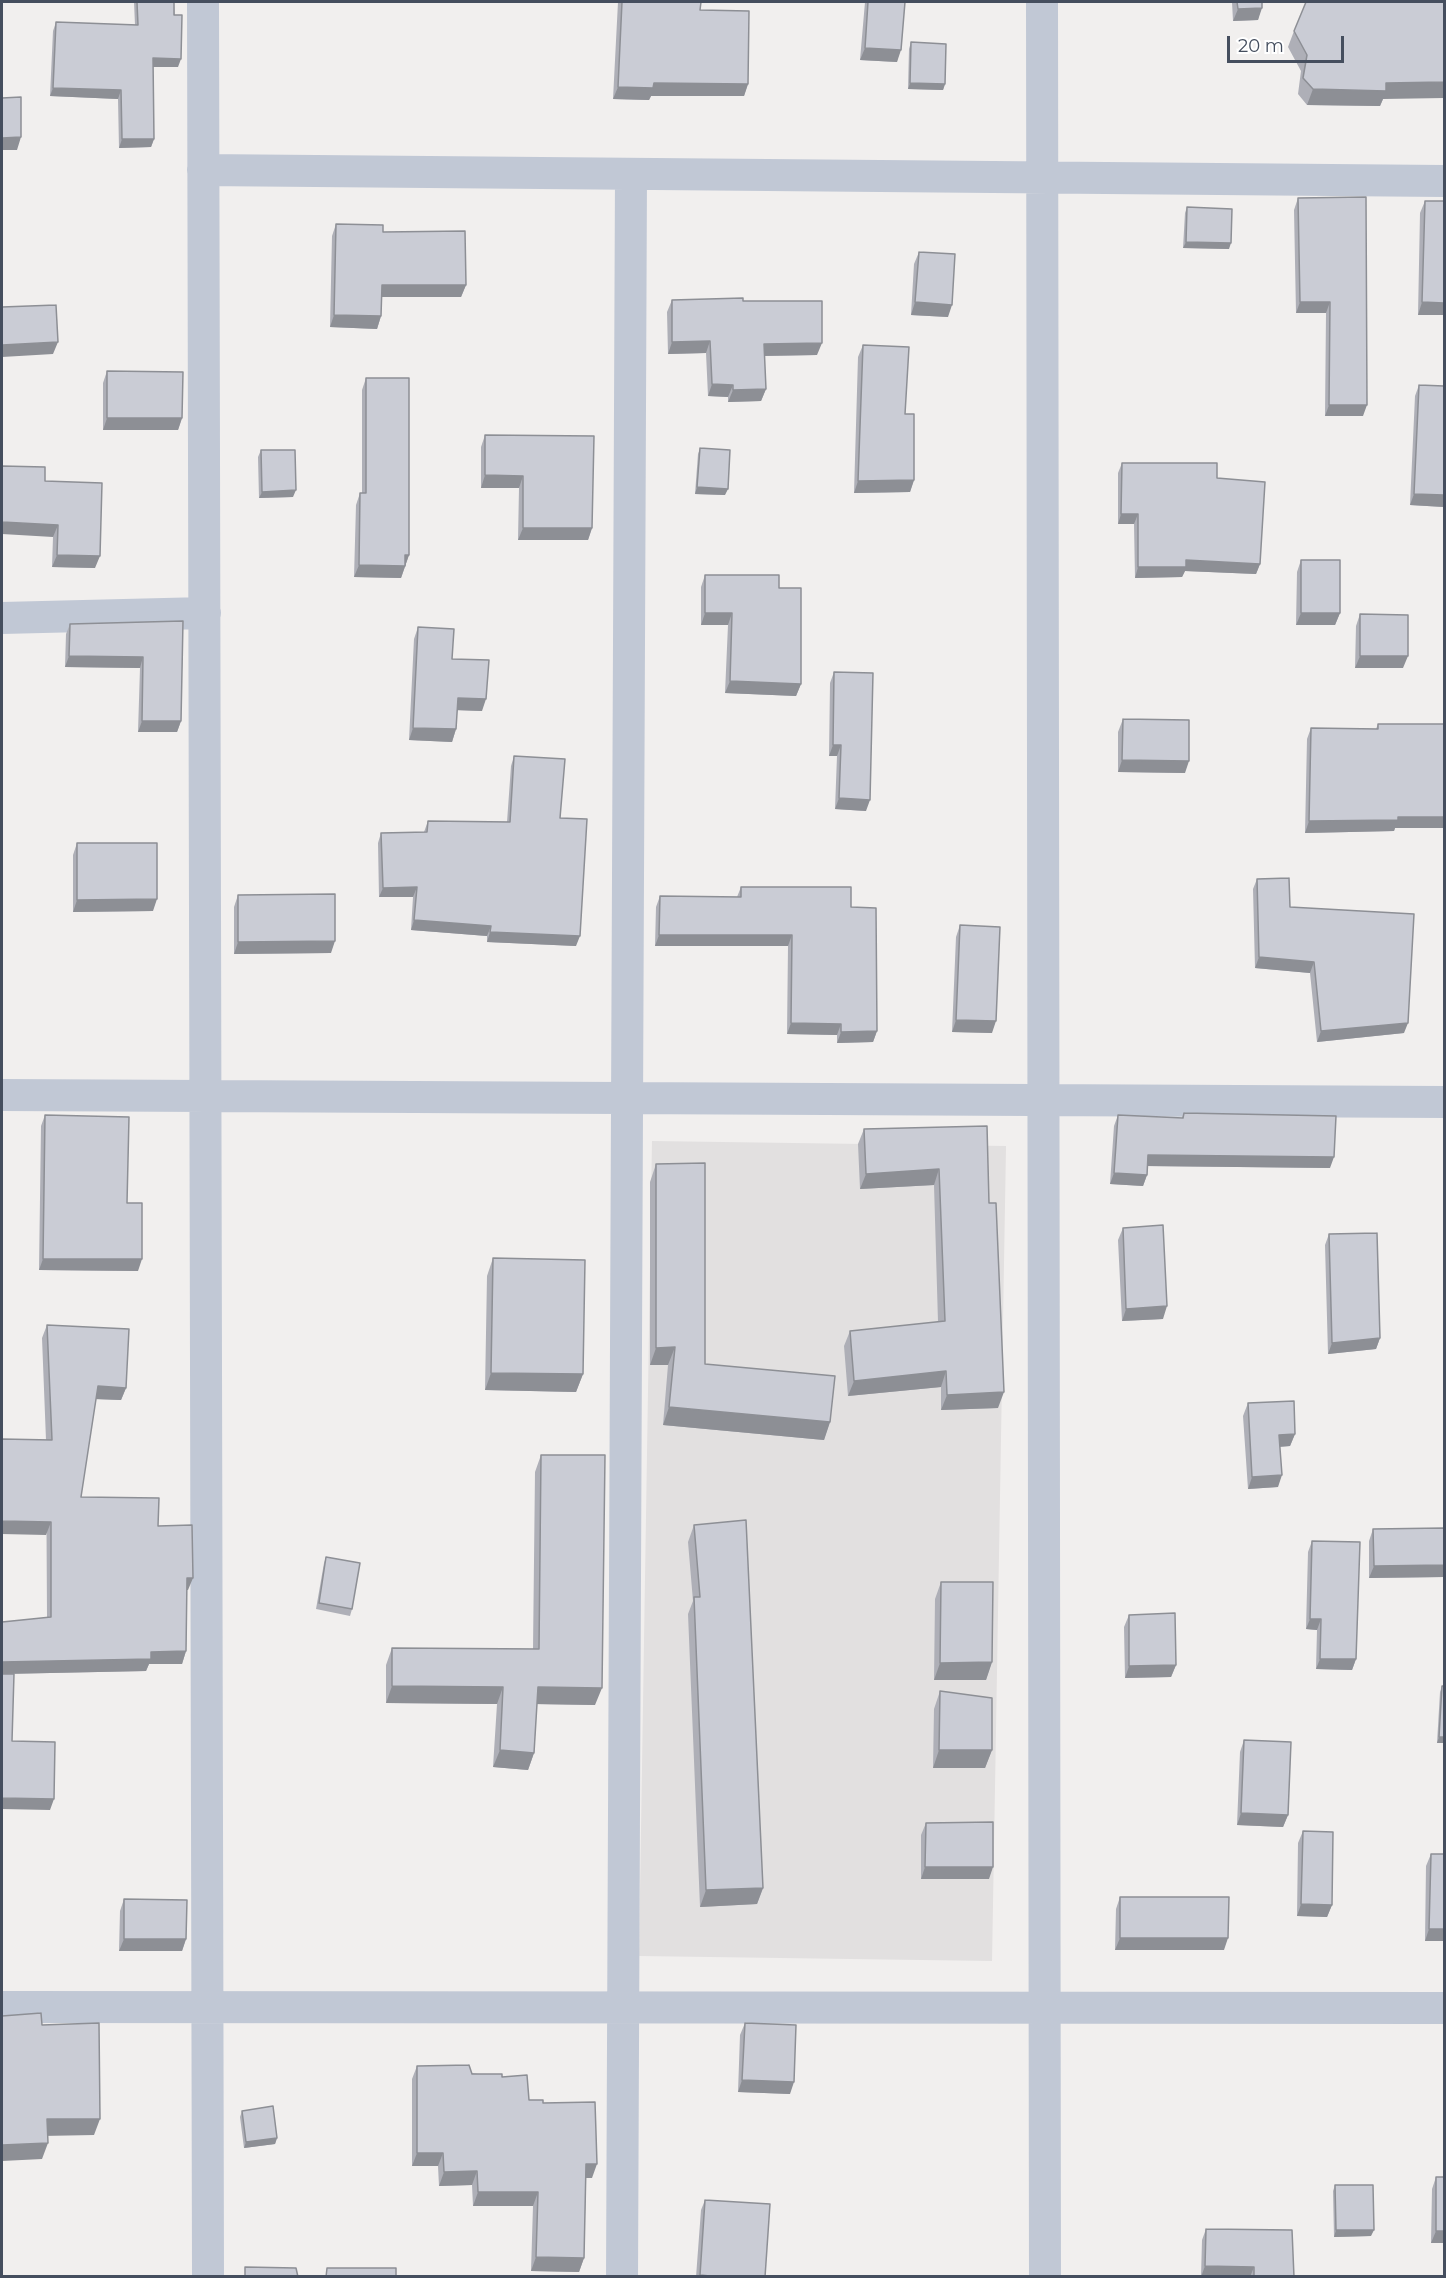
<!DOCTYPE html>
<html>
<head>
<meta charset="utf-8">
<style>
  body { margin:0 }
  #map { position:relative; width:1446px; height:2278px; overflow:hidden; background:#f1efee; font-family:Montserrat,sans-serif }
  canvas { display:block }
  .frame { position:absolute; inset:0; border:3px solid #454e5e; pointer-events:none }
  .scale { position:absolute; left:1227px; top:36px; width:117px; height:27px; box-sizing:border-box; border:3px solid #454e5e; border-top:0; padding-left:8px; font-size:18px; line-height:21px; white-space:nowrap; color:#454e5e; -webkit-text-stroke:4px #fff; paint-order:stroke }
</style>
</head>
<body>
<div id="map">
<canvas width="1446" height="2278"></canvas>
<div class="frame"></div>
<div class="scale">20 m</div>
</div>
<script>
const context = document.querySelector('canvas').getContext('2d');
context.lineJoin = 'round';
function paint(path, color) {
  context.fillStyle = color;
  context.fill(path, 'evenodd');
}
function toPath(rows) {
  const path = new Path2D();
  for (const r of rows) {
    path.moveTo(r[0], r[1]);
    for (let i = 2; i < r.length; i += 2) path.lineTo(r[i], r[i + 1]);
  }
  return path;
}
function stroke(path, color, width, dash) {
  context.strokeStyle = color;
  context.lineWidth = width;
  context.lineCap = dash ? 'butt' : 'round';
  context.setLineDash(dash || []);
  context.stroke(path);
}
paint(toPath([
  [652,1141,1006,1146,992,1961,639,1956]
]), '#e2e0e0');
stroke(toPath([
  [203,2,208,2276],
  [1042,2,1045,2276],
  [203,170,1444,181],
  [2,618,205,613],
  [2,1095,1444,1102],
  [2,2007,1444,2008],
  [622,2276,631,174]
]), '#c1c8d5', 32);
paint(toPath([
  [134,2,174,2,178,67,153,67,154,139,151,147,119,148,118,99,50,96,53,31,56,22,135,25],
  [618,2,701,2,700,10,748,84,744,96,651,96,649,100,613,99],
  [865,2,905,2,897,62,860,60],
  [1232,2,1262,2,1258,20,1233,21],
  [1294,31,1383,99,1380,106,1307,105,1298,94,1301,71,1288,47],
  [911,42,945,84,943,90,908,89,909,49],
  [1366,197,1363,416,1325,416,1326,313,1296,313,1294,210,1298,198],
  [1425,201,1444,201,1444,315,1418,315,1420,213],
  [1187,207,1229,249,1183,248,1185,213],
  [336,224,383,232,466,285,461,297,381,297,381,316,377,329,330,327,332,236],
  [919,252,948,317,911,315,914,264],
  [672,300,743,301,817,355,764,356,766,389,761,401,728,402,728,397,708,396,706,353,668,354,667,312],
  [863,345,905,414,914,480,910,492,854,493,858,357],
  [107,371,182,418,178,430,103,430,103,383],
  [366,378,409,555,401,578,354,577,356,505,360,493,362,493,362,390],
  [1419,385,1444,386,1444,507,1410,505,1415,396],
  [485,435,592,528,588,540,518,540,519,488,481,488,481,447],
  [700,448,725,495,695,494,698,454],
  [261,450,293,497,259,498,258,457],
  [1122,463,1217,478,1260,564,1256,574,1185,571,1182,577,1135,578,1134,524,1118,524,1118,473],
  [45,481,95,568,52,567,53,537],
  [1301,560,1340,613,1335,625,1296,625,1297,572],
  [705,575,779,588,801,684,796,696,725,693,728,625,701,625,701,587],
  [1360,614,1403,668,1355,668,1356,626],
  [183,621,181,721,177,732,138,732,140,668,65,667,66,634,70,624],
  [418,627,452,659,482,711,457,710,456,729,452,742,409,740,414,639],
  [834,672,866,811,835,809,837,756,829,756,830,683],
  [1123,719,1185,773,1118,772,1118,732],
  [1378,724,1395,828,1394,831,1305,833,1307,739,1311,728,1376,729],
  [514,756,560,818,576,946,487,942,487,936,411,930,413,897,379,897,378,843,381,833,424,832,428,821,507,822,511,766],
  [77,843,153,911,73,912,73,855],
  [1257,879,1290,907,1404,1033,1317,1042,1310,973,1255,968,1253,889],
  [741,887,851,907,877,1031,873,1042,837,1043,837,1035,787,1034,788,946,655,946,656,907,660,896,737,897],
  [238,895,331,953,234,954,234,907],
  [960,925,992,1033,952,1032,956,937],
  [1184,1113,1330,1168,1148,1166,1147,1175,1143,1186,1110,1184,1114,1126,1118,1115,1182,1118],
  [45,1115,127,1203,138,1271,39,1270,41,1126],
  [987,1126,989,1203,998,1408,941,1410,941,1387,848,1396,844,1346,850,1331,938,1322,934,1185,860,1189,858,1144,864,1129],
  [656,1164,705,1364,830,1422,824,1440,663,1425,668,1365,650,1365,650,1182],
  [1123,1228,1163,1319,1122,1321,1118,1240],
  [1329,1234,1380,1338,1376,1349,1328,1354,1325,1245],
  [493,1258,583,1374,576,1392,485,1390,487,1276],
  [47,1325,126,1388,121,1400,96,1399,81,1497,158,1526,188,1590,187,1590,186,1651,182,1664,149,1664,146,1671,2,1674,47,1617,46,1440,42,1338],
  [1248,1403,1295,1434,1290,1446,1280,1447,1278,1487,1248,1489,1243,1416],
  [541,1455,595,1705,537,1704,534,1753,528,1770,493,1767,497,1704,386,1703,386,1665,392,1648,533,1649,535,1472],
  [694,1525,763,1888,757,1904,700,1907,688,1614,693,1601,688,1542],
  [1444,1528,1444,1577,1369,1578,1369,1541,1373,1529],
  [1312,1541,1356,1659,1352,1670,1316,1669,1317,1630,1306,1629,1308,1552],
  [326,1557,352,1609,350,1616,316,1609,324,1563],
  [941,1582,992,1662,986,1680,934,1680,935,1599],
  [1129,1615,1176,1665,1171,1677,1125,1678,1124,1627],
  [1442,1686,1444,1686,1444,1743,1437,1743,1440,1692],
  [940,1691,992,1750,985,1768,933,1768,934,1709],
  [1244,1740,1288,1815,1283,1827,1237,1825,1240,1752],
  [926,1823,989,1879,921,1879,921,1835],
  [1303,1831,1332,1905,1327,1917,1297,1916,1298,1843],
  [1431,1854,1444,1854,1444,1941,1425,1941,1426,1866],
  [1120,1897,1224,1950,1115,1950,1116,1909],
  [124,1899,186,1939,182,1951,119,1951,120,1911],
  [745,2023,790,2094,738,2092,740,2035],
  [417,2066,502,2077,529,2100,543,2103,592,2178,586,2178,584,2258,579,2272,531,2271,533,2206,473,2206,472,2185,439,2186,438,2166,412,2166,412,2079],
  [242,2111,277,2138,275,2144,244,2148,240,2117],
  [1436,2177,1444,2177,1444,2243,1431,2243,1432,2189],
  [1335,2185,1371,2236,1334,2237,1333,2191],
  [705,2200,765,2277,696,2277,701,2210],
  [1206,2229,1294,2277,1201,2277,1202,2240]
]), '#aeafb7');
paint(toPath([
  [1262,8,1258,20,1233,21,1238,9],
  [865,48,901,50,897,62,860,60],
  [153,58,181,59,178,67,150,67],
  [1444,82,1444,98,1383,99,1380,106,1307,105,1313,89,1386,83],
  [654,83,748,84,744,96,651,96,649,100,613,99,618,87],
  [910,83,945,84,943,90,908,89],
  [53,88,121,90,118,99,50,96],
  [21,137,17,150,2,150,2,138],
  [122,139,154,139,151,147,119,148],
  [1186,242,1231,243,1229,249,1183,248],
  [382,285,466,285,461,297,377,297],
  [915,302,952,305,948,317,911,315],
  [1300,302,1330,302,1326,313,1296,313],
  [1422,302,1444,303,1444,315,1418,315],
  [334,315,381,316,377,329,330,327],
  [710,341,706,353,668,354,672,342],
  [58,342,53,354,2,357,2,345],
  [822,343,817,355,759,356,764,344],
  [712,384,733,385,728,397,708,396],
  [766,389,761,401,728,402,733,390],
  [1329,405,1367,405,1363,416,1325,416],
  [107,418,182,418,178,430,103,430],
  [485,475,523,476,519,488,481,488],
  [914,480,910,492,854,493,858,481],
  [697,487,728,489,725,495,695,494],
  [296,490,293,497,259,498,262,492],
  [1414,494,1444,495,1444,507,1410,505],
  [1121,514,1138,514,1134,524,1118,524],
  [2,522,58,525,53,537,2,534],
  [523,528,592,528,588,540,518,540],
  [57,555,100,556,95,568,52,567],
  [405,555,409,555,401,578,354,577,359,565],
  [1186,560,1260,564,1256,574,1185,571,1182,577,1135,578,1138,567],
  [705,613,732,613,728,625,701,625],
  [1301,613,1340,613,1335,625,1296,625],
  [69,656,143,657,140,668,65,667],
  [1360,656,1408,656,1403,668,1355,668],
  [730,681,801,684,796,696,725,693],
  [458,698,486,699,482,711,453,710],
  [142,721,181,721,177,732,138,732],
  [413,728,456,729,452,742,409,740],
  [833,745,841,745,837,756,829,756],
  [1122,760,1189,761,1185,773,1118,772],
  [839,798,870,800,866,811,835,809],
  [1398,817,1444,817,1444,828,1395,828,1394,831,1305,833,1309,821],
  [417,887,413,897,379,897,383,888],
  [157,899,153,911,73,912,77,900],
  [414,920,491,926,487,936,411,930],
  [490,932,580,936,576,946,487,942],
  [659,935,792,935,788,946,655,946],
  [335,941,331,953,234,954,238,942],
  [1259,957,1314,962,1310,973,1255,968],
  [956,1020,996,1021,992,1033,952,1032],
  [791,1023,841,1024,837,1035,787,1034],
  [1408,1023,1404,1033,1317,1042,1321,1031],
  [877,1031,873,1042,837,1043,841,1032],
  [1148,1155,1334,1157,1330,1168,1144,1166],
  [939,1169,934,1185,860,1189,866,1174],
  [1114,1173,1147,1175,1143,1186,1110,1184],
  [43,1259,142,1259,138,1271,39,1270],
  [1167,1306,1163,1319,1122,1321,1126,1309],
  [1380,1338,1376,1349,1328,1354,1332,1343],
  [675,1347,668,1365,650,1365,656,1348],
  [946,1371,941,1387,848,1396,854,1381],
  [491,1373,583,1374,576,1392,485,1390],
  [98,1386,126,1388,121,1400,94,1399],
  [1004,1392,998,1408,941,1410,947,1395],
  [669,1407,830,1422,824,1440,663,1425],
  [1295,1434,1290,1446,1275,1447,1279,1435],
  [1282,1475,1278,1487,1248,1489,1252,1477],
  [2,1521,51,1522,46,1535,2,1534],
  [1444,1565,1444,1577,1369,1578,1374,1566],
  [187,1578,193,1578,188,1590,182,1590],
  [1310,1619,1321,1619,1317,1630,1306,1629],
  [186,1651,182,1664,149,1664,146,1671,2,1674,2,1662,151,1652],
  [1320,1659,1356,1659,1352,1670,1316,1669],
  [992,1662,986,1680,934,1680,940,1663],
  [1176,1665,1171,1677,1125,1678,1129,1666],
  [392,1686,503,1687,497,1704,386,1703],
  [538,1687,602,1688,595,1705,532,1704],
  [1439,1737,1444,1737,1444,1743,1437,1743],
  [500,1750,534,1753,528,1770,493,1767],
  [939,1750,992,1750,985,1768,933,1768],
  [2,1798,54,1799,50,1810,2,1809],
  [1241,1813,1288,1815,1283,1827,1237,1825],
  [925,1867,993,1867,989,1879,921,1879],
  [763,1888,757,1904,700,1907,706,1890],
  [1301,1904,1332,1905,1327,1917,1297,1916],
  [1429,1929,1444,1929,1444,1941,1425,1941],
  [1120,1938,1228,1938,1224,1950,1115,1950],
  [124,1939,186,1939,182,1951,119,1951],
  [742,2080,794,2082,790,2094,738,2092],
  [47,2119,100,2119,94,2135,41,2136],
  [277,2138,275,2144,244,2148,246,2142],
  [48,2143,42,2159,2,2161,2,2145],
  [417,2153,443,2153,438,2166,412,2166],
  [586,2164,597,2164,592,2178,581,2178],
  [477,2171,472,2185,439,2186,444,2172],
  [478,2192,538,2192,533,2206,473,2206],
  [1336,2230,1374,2230,1371,2236,1334,2237],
  [1436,2231,1444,2231,1444,2243,1431,2243],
  [536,2257,584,2258,579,2272,531,2271],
  [1205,2266,1254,2267,1250,2277,1201,2277]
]), '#8d8f95');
const building = toPath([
  [137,2,174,2,174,15,182,15,181,59,153,58,154,139,122,139,121,90,53,88,56,22,138,25,137,2],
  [622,2,701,2,700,10,749,11,748,84,654,83,653,88,618,87,622,2],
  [868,2,905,2,901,50,865,48,868,2],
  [1237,2,1262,2,1262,8,1238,9,1237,2],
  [1306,2,1444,2,1444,82,1386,83,1386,91,1313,89,1303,78,1307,55,1294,31,1306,2],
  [911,42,946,44,945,84,910,83,911,42],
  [21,97,21,137,2,138,2,98,21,97],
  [1366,197,1367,405,1329,405,1330,302,1300,302,1298,198,1366,197],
  [1425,201,1444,201,1444,303,1422,302,1425,201],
  [1187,207,1232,209,1231,243,1186,242,1187,207],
  [336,224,383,225,383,232,465,231,466,285,382,285,381,316,334,315,336,224],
  [919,252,955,254,952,305,915,302,919,252],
  [743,298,743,301,822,301,822,343,764,344,766,389,733,390,733,385,712,384,710,341,672,342,672,300,743,298],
  [56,305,58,342,2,345,2,307,56,305],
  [863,345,909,347,905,414,914,414,914,480,858,481,863,345],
  [107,371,183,372,182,418,107,418,107,371],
  [366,378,409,378,409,555,405,555,405,566,359,565,360,493,366,493,366,378],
  [1419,385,1444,386,1444,495,1414,494,1419,385],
  [485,435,594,436,592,528,523,528,523,476,485,475,485,435],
  [700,448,730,450,728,489,697,487,700,448],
  [261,450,295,450,296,490,262,492,261,450],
  [1122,463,1217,463,1217,478,1265,482,1260,564,1186,560,1186,567,1138,567,1138,514,1121,514,1122,463],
  [2,466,45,467,45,481,102,483,100,556,57,555,58,525,2,522,2,466],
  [1301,560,1340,560,1340,613,1301,613,1301,560],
  [705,575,779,575,779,588,801,588,801,684,730,681,732,613,705,613,705,575],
  [1360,614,1408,615,1408,656,1360,656,1360,614],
  [183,621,181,721,142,721,143,657,69,656,70,624,183,621],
  [418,627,454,629,452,659,489,660,486,699,458,698,456,729,413,728,418,627],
  [834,672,873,673,870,800,839,798,841,745,833,745,834,672],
  [1123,719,1189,720,1189,761,1122,760,1123,719],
  [1378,724,1444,724,1444,817,1398,817,1398,820,1309,821,1311,728,1378,729,1378,724],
  [514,756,565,759,560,818,587,819,580,936,490,932,491,926,414,920,417,887,383,888,381,833,427,832,428,821,510,822,514,756],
  [77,843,157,843,157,899,77,900,77,843],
  [1289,878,1290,907,1414,914,1408,1023,1321,1031,1314,962,1259,957,1257,879,1289,878],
  [741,887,851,887,851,907,876,908,877,1031,841,1032,841,1024,791,1023,792,935,659,935,660,896,741,897,741,887],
  [335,894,335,941,238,942,238,895,335,894],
  [960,925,1000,927,996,1021,956,1020,960,925],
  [1184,1113,1336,1116,1334,1157,1148,1155,1147,1175,1114,1173,1118,1115,1183,1118,1184,1113],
  [45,1115,129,1117,127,1203,142,1203,142,1259,43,1259,45,1115],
  [987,1126,989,1203,996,1203,1004,1392,947,1395,946,1371,854,1381,850,1331,945,1321,939,1169,866,1174,864,1129,987,1126],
  [705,1163,705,1364,835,1376,830,1422,669,1407,675,1347,656,1348,656,1164,705,1163],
  [1163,1225,1167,1306,1126,1309,1123,1228,1163,1225],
  [1377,1233,1380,1338,1332,1343,1329,1234,1377,1233],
  [493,1258,585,1260,583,1374,491,1373,493,1258],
  [47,1325,129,1329,126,1388,98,1386,81,1497,159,1498,158,1526,192,1525,193,1578,187,1578,186,1651,151,1652,151,1659,2,1662,2,1622,51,1617,51,1522,2,1521,2,1439,52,1440,47,1325],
  [1294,1401,1295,1434,1279,1435,1282,1475,1252,1477,1248,1403,1294,1401],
  [541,1455,605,1455,602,1688,538,1687,534,1753,500,1750,503,1687,392,1686,392,1648,539,1649,541,1455],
  [746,1520,763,1888,706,1890,694,1597,700,1597,694,1525,746,1520],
  [1444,1528,1444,1565,1374,1566,1373,1529,1444,1528],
  [1312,1541,1360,1542,1356,1659,1320,1659,1321,1619,1310,1619,1312,1541],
  [326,1557,360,1563,352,1609,319,1603,326,1557],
  [941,1582,993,1582,992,1662,940,1663,941,1582],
  [1175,1613,1176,1665,1129,1666,1129,1615,1175,1613],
  [2,1674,14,1674,12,1741,55,1742,54,1799,2,1798,2,1674],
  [1442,1686,1444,1686,1444,1737,1439,1737,1442,1686],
  [940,1691,992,1698,992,1750,939,1750,940,1691],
  [1244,1740,1291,1742,1288,1815,1241,1813,1244,1740],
  [993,1822,993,1867,925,1867,926,1823,993,1822],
  [1303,1831,1333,1832,1332,1905,1301,1904,1303,1831],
  [1431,1854,1444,1854,1444,1929,1429,1929,1431,1854],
  [1120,1897,1229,1897,1228,1938,1120,1938,1120,1897],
  [124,1899,187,1900,186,1939,124,1939,124,1899],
  [41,2013,42,2025,99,2023,100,2119,47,2119,48,2143,2,2145,2,2016,41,2013],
  [745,2023,796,2025,794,2082,742,2080,745,2023],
  [469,2065,472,2074,502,2074,502,2077,527,2075,529,2100,543,2100,543,2103,595,2102,597,2164,586,2164,584,2258,536,2257,538,2192,478,2192,477,2171,444,2172,443,2153,417,2153,417,2066,469,2065],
  [273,2106,277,2138,246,2142,242,2111,273,2106],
  [1436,2177,1444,2177,1444,2231,1436,2231,1436,2177],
  [1335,2185,1373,2185,1374,2230,1336,2230,1335,2185],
  [705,2200,770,2204,765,2277,720,2277,700,2275,705,2200],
  [1206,2229,1292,2230,1294,2277,1254,2277,1254,2267,1205,2266,1206,2229],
  [245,2267,296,2268,298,2277,245,2277,245,2267],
  [327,2268,396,2268,396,2277,326,2277,327,2268]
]);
paint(building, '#caccd5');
stroke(building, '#8d8f95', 1.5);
</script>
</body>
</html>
